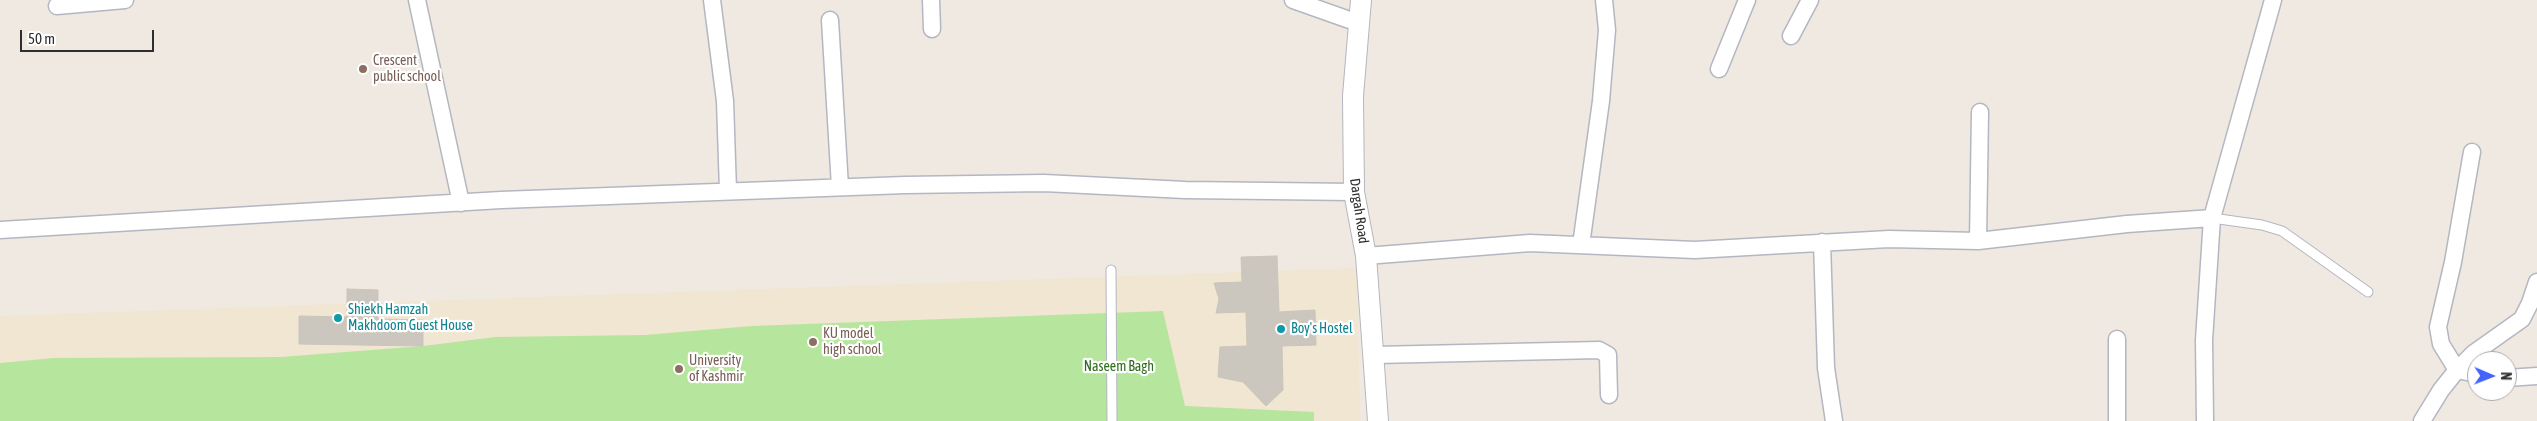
<!DOCTYPE html>
<html>
<head>
<meta charset="utf-8">
<style>
  body { margin:0 }
  #map { position:relative; width:2537px; height:421px; overflow:hidden; background:#efe9e1; font-family:"Asap Condensed",sans-serif }
  canvas { display:block }
  .north { position:absolute; left:2467px; top:351px; width:50px; height:50px; box-sizing:border-box; background:#fff; border:1px solid #ababab; border-radius:50%; rotate:91deg; font-size:14px; font-weight:700; line-height:20px; text-align:center; color:#2e2e2e }
  .north::after { content:''; display:block; margin:auto; width:18px; height:22px; background:#4264fb; clip-path:polygon(50% 0,100% 100%,50% 72%,0 100%) }
  .scale { position:absolute; left:20px; top:30px; width:134px; height:22px; box-sizing:border-box; border:2px solid #2e2e2e; border-top:0; padding-left:6px; font-size:15px; line-height:18px; white-space:nowrap; color:#2e2e2e; -webkit-text-stroke:4px #fff; paint-order:stroke }
</style>
</head>
<body>
<div id="map">
<canvas width="2537" height="421"></canvas>
<div class="north">N</div>
<div class="scale">50 m</div>
</div>
<script>
const context = document.querySelector('canvas').getContext('2d');
context.lineJoin = 'round';
function paint(path, color) {
  context.fillStyle = color;
  context.fill(path, 'evenodd');
}
function toPath(rows) {
  const path = new Path2D();
  for (const r of rows) {
    path.moveTo(r[0], r[1]);
    for (let i = 2; i < r.length; i += 2) path.lineTo(r[i], r[i + 1]);
  }
  return path;
}
function stroke(path, color, width, dash) {
  context.strokeStyle = color;
  context.lineWidth = width;
  context.lineCap = dash ? 'butt' : 'round';
  context.setLineDash(dash || []);
  context.stroke(path);
}
function label(font, color, halo, rows, align = 'center') {
  context.font = font + ' "Asap Condensed",sans-serif';
  context.lineWidth = 4.5;
  context.setLineDash([]);
  context.textBaseline = 'middle';
  context.strokeStyle = halo;
  context.fillStyle = color;
  for (const [text, x, y, turn = 0] of rows) {
    context.save();
    context.translate(x, y);
    context.rotate((+turn || 0) * Math.PI / 180);
    context.textAlign = isNaN(turn) ? turn : align;
    if (halo) context.strokeText(text, 0, 0);
    context.fillText(text, 0, 0);
    context.restore();
  }
}
paint(toPath([
  [1357,268,1360,421,0,421,0,316]
]), '#f0e6d1');
paint(toPath([
  [1163,311,1185,406,1314,412,1314,421,0,421,0,363,54,358,281,357,423,346,496,337,645,335,752,326]
]), '#b6e59e');
const building = toPath([
  [1277,256,1279,312,1315,310,1316,345,1282,346,1283,390,1266,406,1243,382,1218,377,1220,347,1247,346,1246,312,1216,313,1219,299,1214,283,1242,282,1241,257,1277,256],
  [347,289,378,290,378,319,423,320,423,346,299,344,299,316,347,317,347,289]
]);
paint(building, '#cbc7bf');
stroke(building, '#cbc5ba', 1);
const service = toPath([
  [2212,218,2262,225,2282,231,2368,292],
  [1111,270,1112,421]
]);
const minor = toPath([
  [417,0,461,203],
  [712,0,725,101,728,191],
  [931,0,932,29],
  [1293,0,1358,23],
  [57,6,125,0],
  [830,20,840,187],
  [1791,36,1810,0],
  [1719,69,1747,0],
  [2472,152,2453,262,2438,327,2441,344,2457,370,2477,374],
  [0,230,501,200,905,185,1044,183,1185,190,1354,192],
  [1978,241,1980,112],
  [1822,242,1826,368,1834,421],
  [1581,245,1601,101,1607,30,1604,0],
  [1366,256,1530,243,1695,250,1889,239,1978,241,2127,224,2212,218],
  [1375,355,1599,350,1608,355,1609,395],
  [2507,378,2537,376],
  [2117,421,2117,339],
  [2205,421,2204,340,2212,218,2273,0],
  [2422,421,2441,390,2457,370,2474,353,2522,319,2530,303,2537,282]
]);
const tertiary = toPath([
  [1361,0,1353,96,1354,192,1366,256,1378,421]
]);
stroke(service, '#b4b7c1', 11);
stroke(minor, '#b4b7c1', 19);
stroke(tertiary, '#b4b7c1', 22);
stroke(service, '#fff', 9);
stroke(minor, '#fff', 16);
stroke(tertiary, '#fff', 20);
for (const [x, y, r, color] of [
  [363,69,5,"#8d6e63"],
  [338,318,5,"#0f9aa8"],
  [1281,329,5,"#0f9aa8"],
  [813,342,5,"#8d6e63"],
  [679,369,5,"#8d6e63"]
]) {
  const dot = new Path2D();
  dot.arc(x, y, r, 0, 2 * Math.PI);
  context.fillStyle = color;
  context.fill(dot);
  stroke(dot, '#fff', 2);
}
label('14px', '#785e54', '#fff', [
  ["Crescent",373,61],
  ["public school",373,77],
  ["KU model",823,334],
  ["high school",823,350],
  ["University",689,361],
  ["of Kashmir",689,377]
], 'left');
label('14px', '#2e2e2e', '#fff', [
  ["Dargah Road",1359,211,82]
]);
label('14px', '#0d838f', '#fff', [
  ["Shiekh Hamzah",348,310],
  ["Makhdoom Guest House",348,326],
  ["Boy's Hostel",1291,329]
], 'left');
label('14px', '#2c6e1b', '#fff', [
  ["Naseem Bagh",1119,367]
]);
</script>
</body>
</html>
